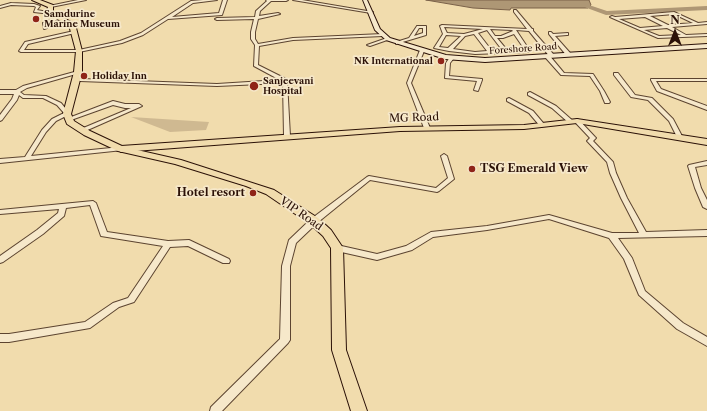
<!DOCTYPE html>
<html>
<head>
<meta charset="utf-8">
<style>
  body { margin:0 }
  #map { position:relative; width:707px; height:411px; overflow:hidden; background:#f1dcad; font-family:"Libre Caslon Text",serif }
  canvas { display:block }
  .north { position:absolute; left:655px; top:12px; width:40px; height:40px; -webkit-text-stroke:3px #f6e8ca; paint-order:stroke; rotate:0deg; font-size:11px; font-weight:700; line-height:16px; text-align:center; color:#2b1107 }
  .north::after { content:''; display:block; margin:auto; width:14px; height:18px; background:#2b1107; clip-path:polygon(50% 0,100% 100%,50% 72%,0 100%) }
</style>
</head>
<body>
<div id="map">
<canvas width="707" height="411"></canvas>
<div class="north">N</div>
</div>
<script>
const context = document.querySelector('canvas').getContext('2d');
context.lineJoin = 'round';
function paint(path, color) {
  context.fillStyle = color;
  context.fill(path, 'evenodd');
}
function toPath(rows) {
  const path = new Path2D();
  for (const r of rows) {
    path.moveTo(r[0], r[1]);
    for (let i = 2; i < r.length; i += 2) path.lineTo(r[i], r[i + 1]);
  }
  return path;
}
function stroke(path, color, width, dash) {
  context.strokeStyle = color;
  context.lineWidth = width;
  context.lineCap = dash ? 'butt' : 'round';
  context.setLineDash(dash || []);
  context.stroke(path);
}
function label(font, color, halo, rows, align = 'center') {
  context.font = font + ' "Libre Caslon Text",serif';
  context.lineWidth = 3.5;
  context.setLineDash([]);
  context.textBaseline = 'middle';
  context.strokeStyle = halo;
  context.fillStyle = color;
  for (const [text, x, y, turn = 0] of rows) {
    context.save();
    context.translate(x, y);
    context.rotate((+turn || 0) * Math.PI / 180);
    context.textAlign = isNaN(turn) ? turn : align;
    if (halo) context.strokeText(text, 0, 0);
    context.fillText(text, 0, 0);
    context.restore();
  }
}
paint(toPath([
  [131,117,209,122,206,130,170,132]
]), '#cfb991');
const water = toPath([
  [426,0,589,0,591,5,588,8,511,8,510,10,473,8,426,0]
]);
paint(water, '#ae9775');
stroke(water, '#7a6149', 1);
paint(toPath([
  [589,5,607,11,707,6,707,10,606,15,587,8,585,7,589,5]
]), '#ae9775');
const minor = toPath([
  [78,0,86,0,51,7,49,6,78,0],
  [203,0,217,0,193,3,172,17,219,13,223,0,227,0,222,15,168,19,143,35,122,43,79,52,21,52,19,51,25,42,74,31,76,32,75,33,28,44,24,50,79,50,120,41,141,33,191,1,203,0],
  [266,0,288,0,286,1,271,1,260,11,259,16,278,13,280,14,258,19,255,32,255,39,258,44,293,38,383,34,385,35,383,36,293,40,259,46,258,65,286,79,287,81,290,136,289,137,285,137,284,136,283,83,217,86,80,81,78,80,76,74,27,88,20,92,24,95,46,96,61,103,70,114,56,121,46,132,31,156,121,147,123,148,124,149,123,150,0,163,0,159,25,157,42,130,52,119,64,113,57,105,43,98,23,98,19,95,17,100,2,120,0,121,0,115,12,99,14,94,0,94,0,90,16,90,23,86,78,71,80,72,82,79,217,84,280,80,254,66,255,45,251,39,251,32,254,19,217,20,215,19,217,18,255,17,256,11,267,1,266,0],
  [293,0,302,0,373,12,371,13,293,0],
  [11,3,34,4,40,6,37,10,53,13,51,14,34,12,36,7,34,6,11,5,0,8,0,6,11,3],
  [514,10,516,10,532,29,533,29,533,31,554,55,554,57,550,57,529,31,516,30,530,51,528,52,475,54,449,51,434,48,443,34,440,26,442,25,527,29,514,12,514,10],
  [444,27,483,29,464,34,447,33,444,27],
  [490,29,512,30,513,31,501,36,495,36,490,29],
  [487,30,493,38,503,51,492,51,478,33,487,30],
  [474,34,487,51,475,52,453,49,465,36,474,34],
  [514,34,525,50,507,50,497,38,503,38,514,34],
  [446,35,461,36,448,48,439,47,446,35],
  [674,12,698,23,707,22,707,24,672,27,686,35,707,34,707,36,658,38,610,17,612,16,615,17,674,12],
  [674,14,693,23,668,25,650,16,674,14],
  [645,17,663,26,640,28,619,19,645,17],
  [667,28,681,35,659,36,644,30,667,28],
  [57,17,60,18,46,25,47,28,44,29,43,23,57,17],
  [417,26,426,26,426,35,396,44,396,42,409,38,417,26],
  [419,28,423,28,423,33,414,36,419,28],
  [549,32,551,32,553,34,568,33,568,35,567,35,555,36,571,54,571,56,567,56,549,34,549,32],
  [387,38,390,39,370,46,367,45,387,38],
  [420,50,424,51,411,83,430,128,427,130,424,128,407,83,420,50],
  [545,55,549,55,564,73,593,74,604,91,610,102,609,103,605,103,600,91,590,76,561,75,545,57,545,55],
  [450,57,454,58,450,63,449,76,482,79,482,80,478,91,474,90,477,81,445,78,446,63,450,57],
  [614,73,618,73,635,95,652,98,673,119,683,138,682,139,678,139,669,121,648,100,631,97,614,75,614,73],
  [651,79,707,79,707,81,656,81,661,89,707,106,707,110,657,91,651,80,651,79],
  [530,92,556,106,573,121,573,123,569,123,552,108,528,95,528,93,530,92],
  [509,98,533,111,544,124,544,126,540,126,529,113,507,101,507,99,509,98],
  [113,101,125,104,139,104,142,106,83,132,80,130,81,129,131,108,125,108,113,105,71,120,67,120,66,119,113,101],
  [577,119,579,120,595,137,596,138,593,141,613,162,616,173,627,198,646,232,707,230,707,236,618,238,632,258,645,291,683,323,707,337,707,346,677,329,639,295,624,259,609,238,549,219,487,230,433,237,412,250,377,260,337,251,334,250,333,248,334,246,337,245,377,254,406,246,431,232,487,226,549,215,612,233,639,233,621,198,610,173,607,162,588,142,587,141,590,138,574,121,577,119],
  [444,154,447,156,454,179,439,191,437,192,370,180,317,223,296,243,290,266,290,340,288,343,222,411,210,411,211,407,280,339,282,266,289,240,311,219,367,177,369,176,436,188,448,178,441,156,444,154],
  [707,161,707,165,695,167,701,188,707,200,707,209,703,207,695,188,688,166,689,165,707,161],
  [93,201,96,203,107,232,168,241,189,240,229,259,230,261,229,263,223,263,188,246,170,247,134,302,119,307,90,328,9,342,0,342,0,334,9,334,85,322,113,303,128,298,163,246,101,236,90,205,66,208,64,216,43,234,3,262,0,263,0,256,37,230,58,213,59,209,0,214,0,210,93,201]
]);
const secondary = toPath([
  [363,0,367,0,380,29,390,38,446,55,485,58,707,44,707,48,485,62,445,59,386,40,375,30,363,0]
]);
const primary = toPath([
  [577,119,707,139,707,145,577,123,524,129,400,131,121,152,117,149,121,146,400,127,524,125,577,119]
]);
const trunk = toPath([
  [32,0,40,0,53,5,53,11,55,14,75,24,82,51,82,72,71,114,74,121,90,131,124,147,181,160,274,190,318,218,331,230,343,248,346,350,367,411,351,411,332,350,331,248,323,236,310,224,266,194,246,186,175,164,118,151,84,135,67,124,63,114,74,72,76,51,69,25,51,16,47,11,48,7,32,0]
]);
stroke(minor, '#5c4430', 2);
stroke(secondary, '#2b1107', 2);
stroke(primary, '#2b1107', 2);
stroke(trunk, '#2b1107', 2);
paint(minor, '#f6e8ca');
paint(secondary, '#f6e8ca');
paint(primary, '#f1dcad');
paint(trunk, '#f1dcad');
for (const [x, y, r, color] of [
  [36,19,4,"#8f2418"],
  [441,61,4,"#8f2418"],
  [84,76,4,"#8f2418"],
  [254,86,5,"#8f2418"],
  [472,169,4,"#8f2418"],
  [253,193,4,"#8f2418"]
]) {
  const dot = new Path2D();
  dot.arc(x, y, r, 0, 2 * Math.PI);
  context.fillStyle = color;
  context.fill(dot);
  stroke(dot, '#f6e8ca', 1.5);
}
label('bold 9px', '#2b1107', '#f6e8ca', [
  ["Samdurine",44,14],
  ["Marine Museum",44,24],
  ["NK International",433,61,"right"],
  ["Holiday Inn",92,76],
  ["Sanjeevani",263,81],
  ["Hospital",263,91]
], 'left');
label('9px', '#2b1107', '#f6e8ca', [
  ["Foreshore Road",523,49,-4]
]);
label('11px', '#2b1107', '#f6e8ca', [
  ["MG Road",414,118,-2],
  ["VIP Road",301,214,35]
]);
label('bold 11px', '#2b1107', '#f6e8ca', [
  ["TSG Emerald View",480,169],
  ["Hotel resort",245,193,"right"]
], 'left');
</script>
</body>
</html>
